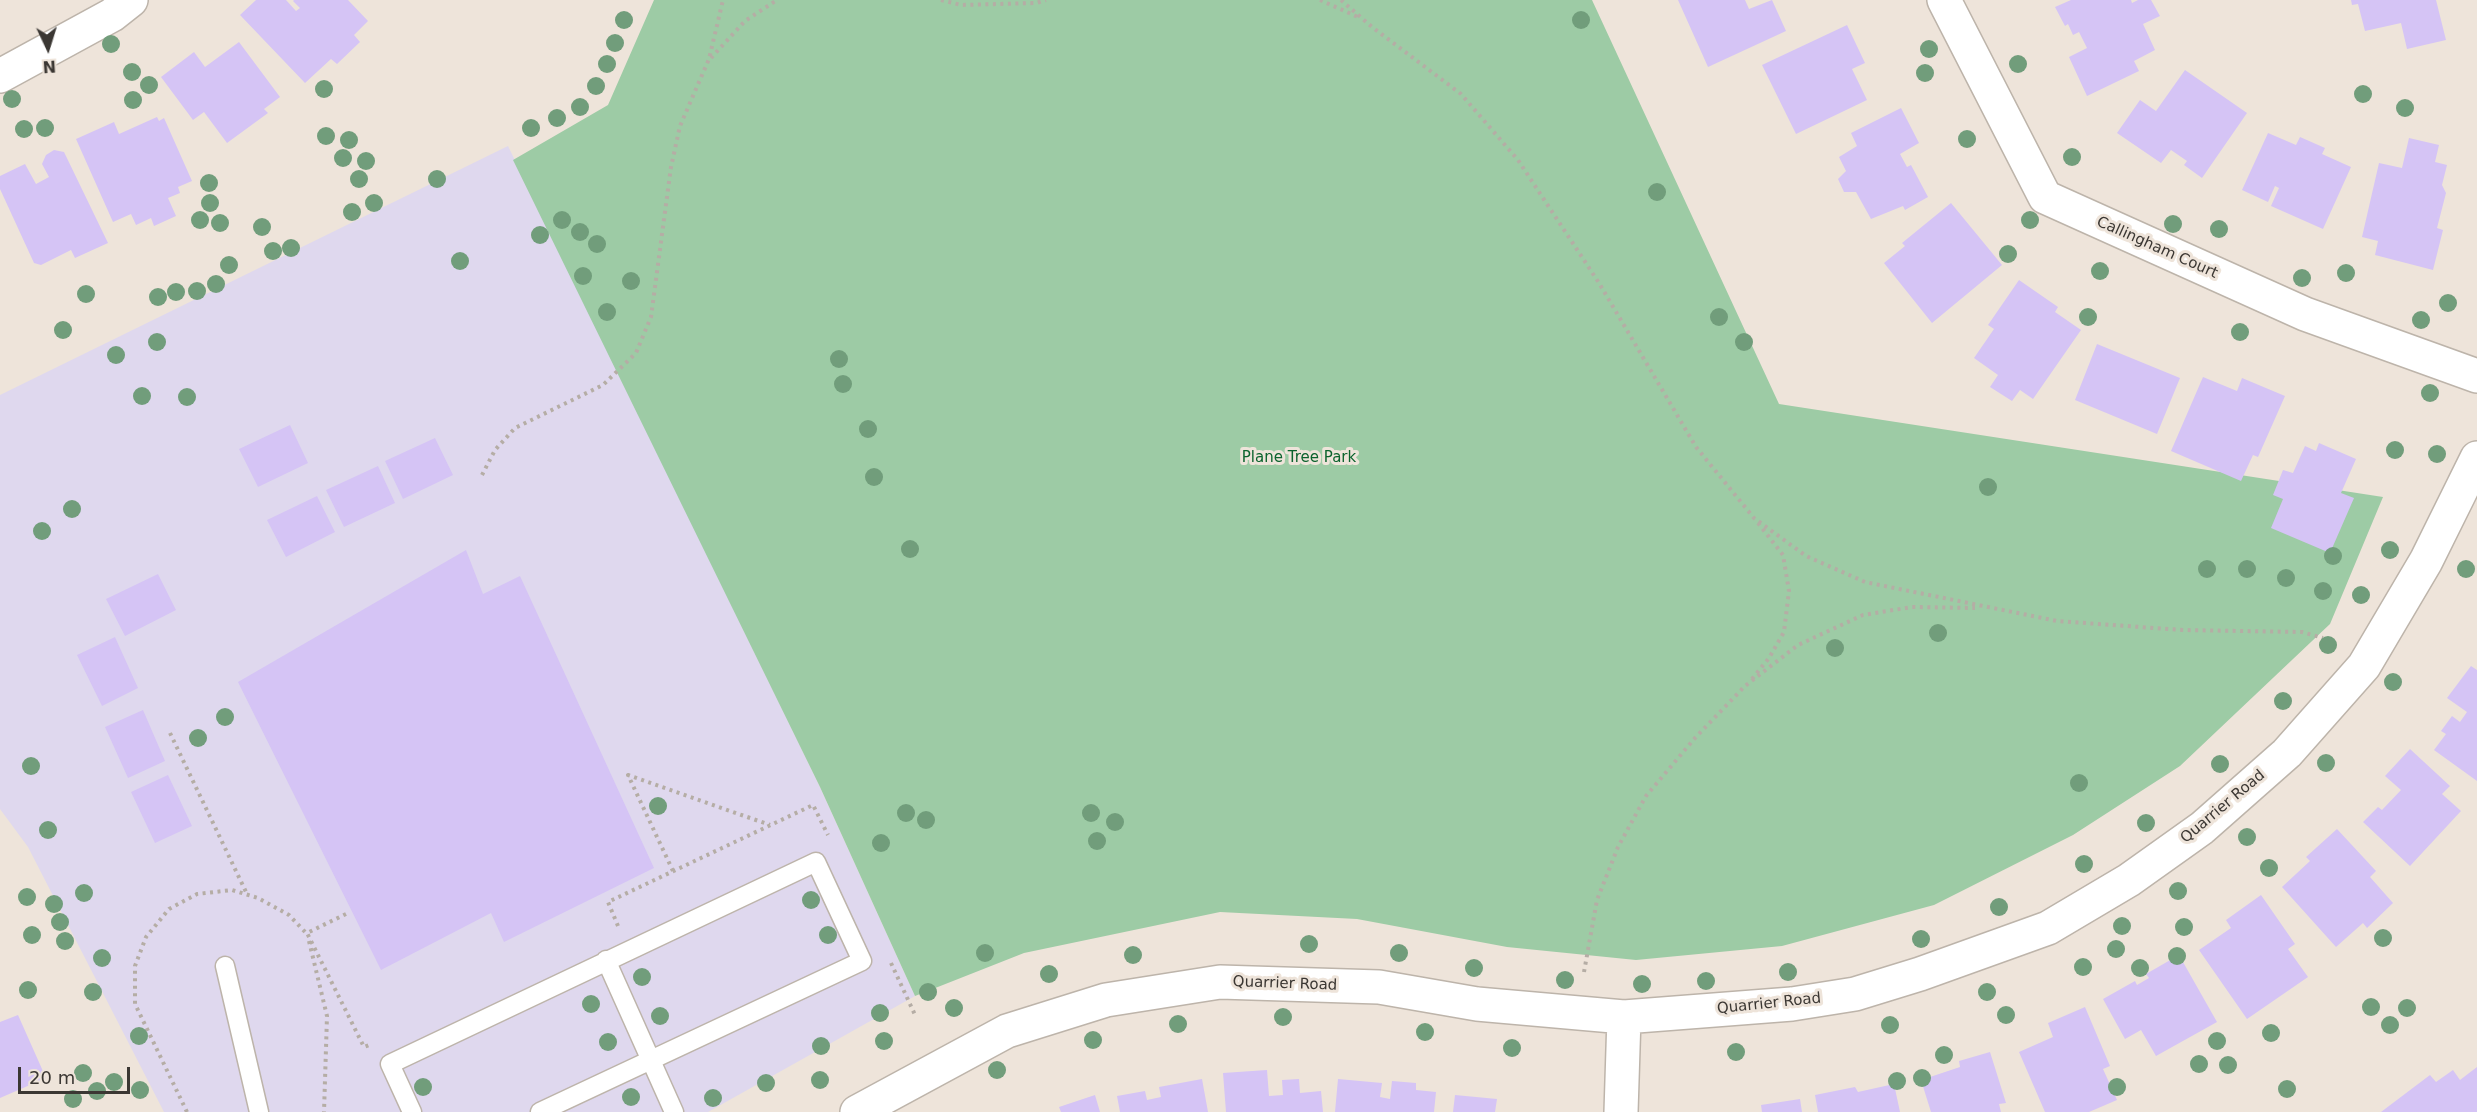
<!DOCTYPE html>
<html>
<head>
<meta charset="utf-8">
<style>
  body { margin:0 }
  #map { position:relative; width:2477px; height:1112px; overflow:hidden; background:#eee4da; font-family:"DejaVu Sans",sans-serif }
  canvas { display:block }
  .north { position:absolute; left:18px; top:18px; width:60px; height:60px; -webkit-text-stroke:4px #eee4da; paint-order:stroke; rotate:176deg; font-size:16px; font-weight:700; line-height:24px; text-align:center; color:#3b3733 }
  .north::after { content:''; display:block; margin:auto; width:21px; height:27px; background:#3b3733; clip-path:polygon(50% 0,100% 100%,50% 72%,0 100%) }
  .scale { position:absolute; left:18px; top:1067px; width:112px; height:27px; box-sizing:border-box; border:3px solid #3b3733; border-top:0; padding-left:8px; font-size:18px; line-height:21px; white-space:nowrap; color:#3b3733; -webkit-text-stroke:4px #eee4da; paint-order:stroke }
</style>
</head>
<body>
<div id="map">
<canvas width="2477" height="1112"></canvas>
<div class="north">N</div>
<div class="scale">20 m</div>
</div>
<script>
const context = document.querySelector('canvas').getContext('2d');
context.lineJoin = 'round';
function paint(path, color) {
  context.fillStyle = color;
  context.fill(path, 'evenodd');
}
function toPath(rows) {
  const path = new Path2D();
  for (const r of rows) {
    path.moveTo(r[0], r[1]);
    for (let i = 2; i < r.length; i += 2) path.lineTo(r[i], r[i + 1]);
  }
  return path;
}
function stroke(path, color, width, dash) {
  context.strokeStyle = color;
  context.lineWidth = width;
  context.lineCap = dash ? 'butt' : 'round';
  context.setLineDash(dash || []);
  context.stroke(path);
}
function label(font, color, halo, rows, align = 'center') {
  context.font = font + ' "DejaVu Sans",sans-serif';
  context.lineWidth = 6;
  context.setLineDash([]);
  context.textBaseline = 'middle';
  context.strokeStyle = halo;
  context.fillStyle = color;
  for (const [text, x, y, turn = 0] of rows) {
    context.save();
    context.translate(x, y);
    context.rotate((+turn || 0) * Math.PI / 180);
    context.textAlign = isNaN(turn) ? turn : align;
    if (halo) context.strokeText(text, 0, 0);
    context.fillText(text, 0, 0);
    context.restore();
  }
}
paint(toPath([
  [508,146,820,787,915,996,708,1112,164,1112,28,847,0,809,0,395]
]), '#dfd8ee');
paint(toPath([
  [654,0,1592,0,1779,404,2383,497,2330,624,2180,766,2073,835,1934,905,1782,946,1636,960,1507,947,1357,919,1220,912,1024,953,915,996,820,787,513,160,608,105]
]), '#9dcba5');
paint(toPath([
  [256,0,286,0,296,11,300,8,293,1,294,0,348,0,368,21,354,35,360,42,337,64,331,59,305,83,240,15],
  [1678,0,1745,0,1749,9,1772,0,1786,31,1708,67],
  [2071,0,2131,0,2132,3,2138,0,2151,0,2160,16,2143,24,2155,50,2134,61,2139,71,2087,96,2069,57,2087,48,2079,32,2073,35,2068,24,2065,26,2055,7],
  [2351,0,2436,0,2446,40,2407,49,2401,23,2365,31,2358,4,2352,5],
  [1847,25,1865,63,1852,69,1867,100,1796,134,1762,65],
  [239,42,280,97,264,109,268,113,227,143,204,112,193,120,161,77,194,52,205,67],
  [2185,70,2247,113,2202,178,2184,165,2187,161,2171,150,2161,163,2117,133,2140,100,2156,111],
  [1901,108,1919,143,1900,154,1907,167,1911,165,1928,197,1905,210,1903,206,1871,219,1856,192,1844,192,1838,179,1846,171,1839,157,1857,146,1851,133],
  [157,117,159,121,164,118,192,181,178,187,180,193,168,198,176,216,154,226,151,218,136,225,131,214,113,222,76,139,114,122,119,134],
  [2268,133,2296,145,2300,137,2325,148,2322,154,2351,167,2323,229,2271,206,2279,188,2275,186,2268,202,2242,190],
  [2409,138,2439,145,2435,162,2447,165,2442,185,2446,193,2437,228,2443,230,2433,270,2375,255,2378,241,2362,237,2379,163,2402,168],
  [54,150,64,152,108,243,75,258,71,250,41,265,34,263,0,189,0,176,25,164,36,184,49,177,42,164,46,155],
  [1951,203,2002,265,1932,323,1884,263,1905,246,1902,243],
  [2019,280,2058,307,2055,312,2081,330,2033,399,2020,390,2012,401,1990,387,1998,375,1974,358,1994,329,1988,325],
  [2097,344,2180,378,2157,434,2075,400],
  [2203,377,2237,391,2242,378,2285,396,2258,457,2253,455,2241,481,2171,451],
  [290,425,308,463,258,487,239,449],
  [435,438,453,475,403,499,385,461],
  [2319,443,2356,459,2341,493,2354,498,2330,553,2271,528,2283,499,2273,495,2283,470,2293,473,2305,446,2316,451],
  [378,466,395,503,344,527,326,490],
  [317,496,335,532,286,557,267,520],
  [466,550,483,594,520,576,654,868,504,942,491,913,381,970,238,682],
  [158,574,176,610,125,636,106,599],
  [115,637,138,688,102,706,77,655],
  [2471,666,2477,670,2477,781,2434,750,2446,734,2441,731,2452,716,2460,722,2467,712,2447,698],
  [143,710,165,761,128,778,105,727],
  [2410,749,2450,786,2442,794,2461,811,2410,866,2363,822,2378,807,2382,810,2401,790,2385,776],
  [168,775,192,826,155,843,131,792],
  [2337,829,2376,871,2370,877,2393,903,2367,928,2363,923,2336,947,2282,887,2310,861,2306,857],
  [2261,895,2295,944,2288,949,2308,977,2247,1019,2199,950,2231,928,2226,920],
  [2179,955,2217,1022,2156,1056,2141,1030,2125,1039,2103,999,2135,981,2137,985,2149,978,2146,974],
  [2085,1007,2110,1066,2103,1069,2117,1100,2089,1112,2045,1112,2019,1052,2053,1037,2048,1023],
  [18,1015,46,1078,0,1098,0,1022],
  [1990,1052,2006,1103,1999,1104,2001,1112,1931,1112,1921,1080,1960,1067,1959,1061],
  [2477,1067,2477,1112,2381,1112,2430,1075,2436,1082,2453,1070,2460,1080],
  [1267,1070,1269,1096,1283,1095,1282,1080,1299,1079,1300,1093,1321,1091,1323,1112,1226,1112,1223,1073],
  [1202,1079,1208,1112,1120,1112,1117,1096,1145,1091,1147,1100,1161,1097,1159,1087],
  [1338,1079,1382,1083,1380,1097,1390,1099,1392,1081,1416,1083,1416,1090,1436,1092,1434,1112,1335,1112],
  [1894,1084,1900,1112,1818,1112,1815,1095,1855,1087,1858,1092],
  [1095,1095,1100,1112,1061,1112,1059,1107],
  [1455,1095,1497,1099,1495,1112,1453,1112],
  [1800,1099,1802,1112,1762,1112,1761,1105]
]), '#d5c4f5');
const service = toPath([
  [606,960,674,1112],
  [225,966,259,1112],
  [412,1112,390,1064,816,862,862,961,540,1112]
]);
const minor = toPath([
  [1944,0,2045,197,2305,314,2477,376]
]);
const tertiary = toPath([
  [0,76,112,15,131,0],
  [857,1112,1007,1031,1106,1000,1220,982,1379,987,1477,1004,1624,1017,1792,1004,1855,994,1920,974,2048,928,2129,880,2202,828,2287,753,2364,666,2426,561,2477,458],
  [1621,1112,1624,1017]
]);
stroke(service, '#bdb4aa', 21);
stroke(minor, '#bdb4aa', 36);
stroke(tertiary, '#bdb4aa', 36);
stroke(toPath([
  [941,0,961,5,1036,3,1046,0],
  [1320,0,1358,17],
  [1341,0,1372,27,1461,94,1518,160,1599,283,1696,447,1754,518,1806,556,1865,582,2057,621,2182,630,2302,632,2323,638],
  [711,58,745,21,777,0],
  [482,475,495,450,515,428,603,385,636,353,651,317,671,167,680,126,709,59,723,0],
  [1752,679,1769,658,1784,632,1789,591,1783,555,1758,523],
  [170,733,247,894],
  [673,871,628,775,770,825],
  [346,914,307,933,364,1047,369,1045],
  [618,926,608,902,813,805,828,835],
  [309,941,327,1016,324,1112],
  [891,963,916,1017],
  [1584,972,1597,900,1618,847,1646,796,1695,738,1745,686,1798,645,1863,615,1912,607,1975,608],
  [187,1112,135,1004,135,966,146,937,169,909,197,894,232,890,258,898,289,915,307,934]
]), '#b5ada5', 4, [3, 4.5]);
stroke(service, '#fff', 18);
stroke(minor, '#fff', 33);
stroke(tertiary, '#fff', 33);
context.fillStyle = '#719d7b';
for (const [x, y] of [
  [624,20],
  [1581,20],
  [615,43],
  [111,44],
  [1929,49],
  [607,64],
  [2018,64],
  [132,72],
  [1925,73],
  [149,85],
  [596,86],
  [324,89],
  [2363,94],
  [12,99],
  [133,100],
  [580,107],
  [2405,108],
  [557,118],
  [45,128],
  [531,128],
  [24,129],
  [326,136],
  [1967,139],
  [349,140],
  [2072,157],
  [343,158],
  [366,161],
  [359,179],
  [437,179],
  [209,183],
  [1657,192],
  [210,203],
  [374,203],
  [352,212],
  [200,220],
  [562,220],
  [2030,220],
  [220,223],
  [2173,224],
  [262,227],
  [2219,229],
  [580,232],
  [540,235],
  [597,244],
  [291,248],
  [273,251],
  [2008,254],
  [460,261],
  [229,265],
  [2100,271],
  [2346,273],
  [583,276],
  [2302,278],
  [631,281],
  [216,284],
  [197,291],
  [176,292],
  [86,294],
  [158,297],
  [2448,303],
  [607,312],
  [1719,317],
  [2088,317],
  [2421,320],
  [63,330],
  [2240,332],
  [157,342],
  [1744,342],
  [116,355],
  [839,359],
  [843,384],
  [2430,393],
  [142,396],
  [187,397],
  [868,429],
  [2395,450],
  [2437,454],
  [874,477],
  [1988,487],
  [72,509],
  [42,531],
  [910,549],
  [2390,550],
  [2333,556],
  [2207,569],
  [2247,569],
  [2466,569],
  [2286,578],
  [2323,591],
  [2361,595],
  [1938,633],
  [2328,645],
  [1835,648],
  [2393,682],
  [2283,701],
  [225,717],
  [198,738],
  [2326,763],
  [2220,764],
  [31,766],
  [2079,783],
  [658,806],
  [906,813],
  [1091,813],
  [926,820],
  [1115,822],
  [2146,823],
  [48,830],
  [2247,837],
  [1097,841],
  [881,843],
  [2084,864],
  [2269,868],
  [2178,891],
  [84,893],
  [27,897],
  [811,900],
  [54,904],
  [1999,907],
  [60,922],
  [2122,926],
  [2184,927],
  [32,935],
  [828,935],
  [2383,938],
  [1921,939],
  [65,941],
  [1309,944],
  [2116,949],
  [985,953],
  [1399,953],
  [1133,955],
  [2177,956],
  [102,958],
  [2083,967],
  [1474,968],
  [2140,968],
  [1788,972],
  [1049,974],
  [642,977],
  [1565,980],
  [1706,981],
  [1642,984],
  [28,990],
  [93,992],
  [928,992],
  [1987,992],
  [591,1004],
  [2371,1007],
  [954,1008],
  [2407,1008],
  [880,1013],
  [2006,1015],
  [660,1016],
  [1283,1017],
  [1178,1024],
  [1890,1025],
  [2390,1025],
  [1425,1032],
  [2271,1033],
  [139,1036],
  [1093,1040],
  [884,1041],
  [2217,1041],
  [608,1042],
  [821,1046],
  [1512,1048],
  [1736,1052],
  [1944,1055],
  [2199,1064],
  [2228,1065],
  [997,1070],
  [83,1073],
  [1922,1078],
  [820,1080],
  [1897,1081],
  [114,1082],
  [766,1083],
  [423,1087],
  [2117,1087],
  [2287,1089],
  [140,1090],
  [97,1091],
  [631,1097],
  [713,1098],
  [73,1099]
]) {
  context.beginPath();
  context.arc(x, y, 9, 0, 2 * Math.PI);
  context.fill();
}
label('15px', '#3b3733', '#eee4da', [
  ["Callingham Court",2157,248,24],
  ["Quarrier Road",2223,807,-40],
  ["Quarrier Road",1285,984,2],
  ["Quarrier Road",1769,1004,-6]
]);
label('15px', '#0b632d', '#eee4da', [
  ["Plane Tree Park",1299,458]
]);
</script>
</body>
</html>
